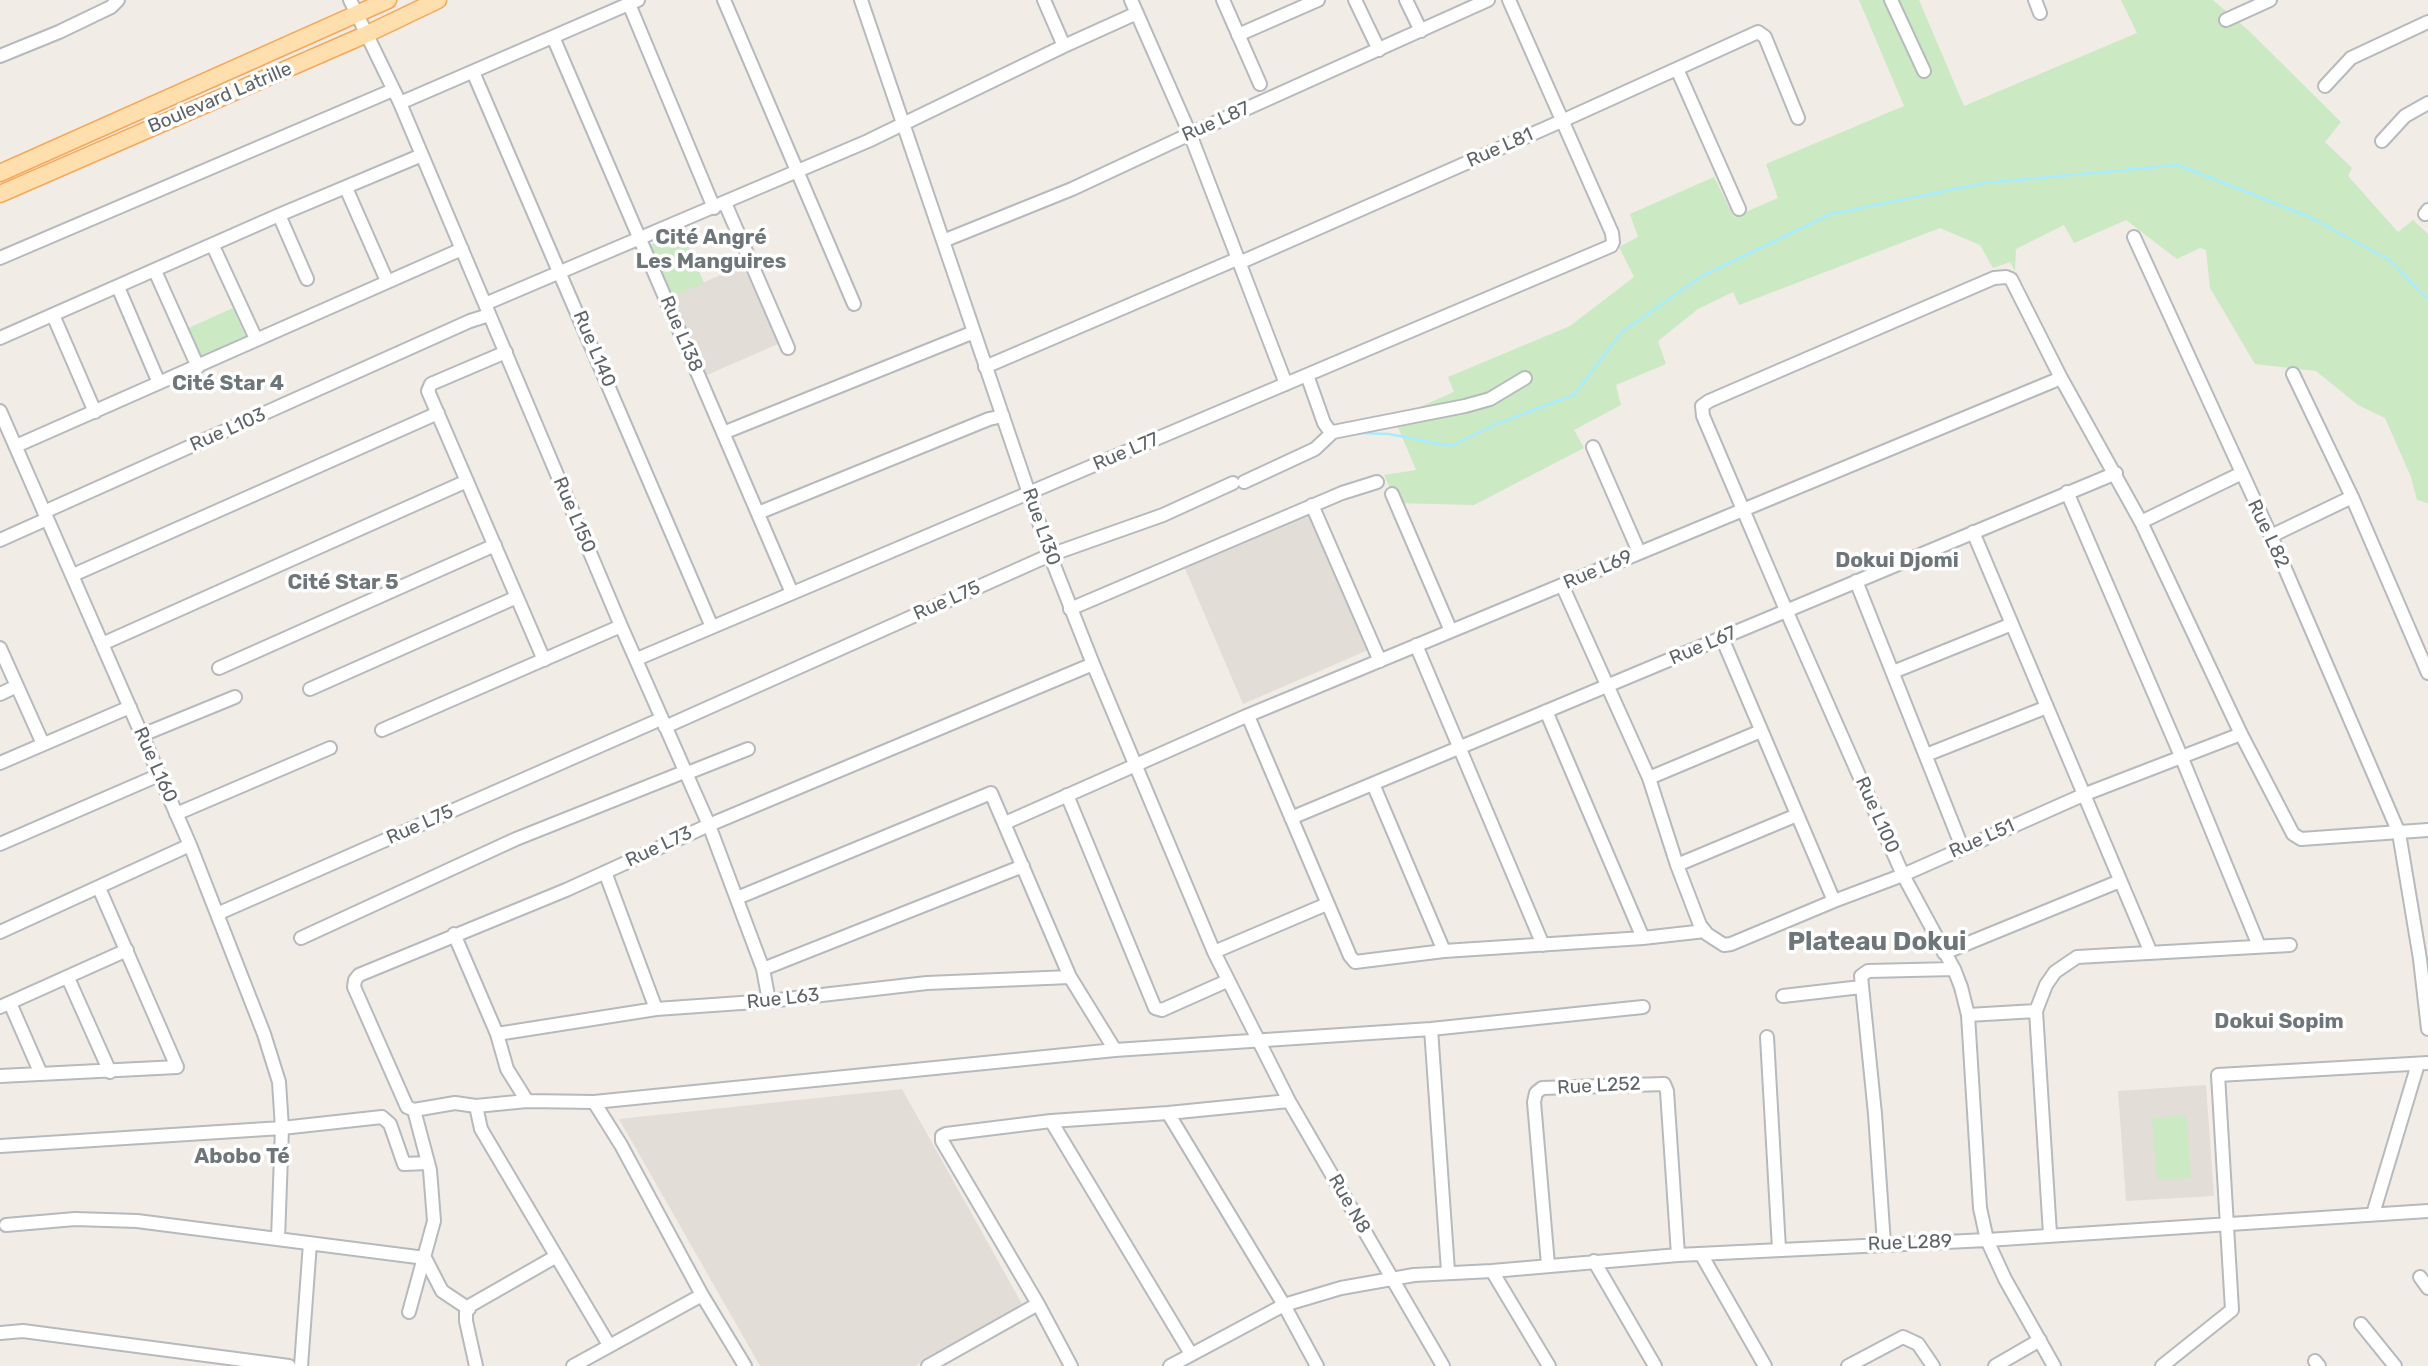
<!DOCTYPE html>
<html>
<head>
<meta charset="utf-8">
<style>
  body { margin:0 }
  canvas { display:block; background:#f1ece6 }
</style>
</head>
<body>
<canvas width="2428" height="1366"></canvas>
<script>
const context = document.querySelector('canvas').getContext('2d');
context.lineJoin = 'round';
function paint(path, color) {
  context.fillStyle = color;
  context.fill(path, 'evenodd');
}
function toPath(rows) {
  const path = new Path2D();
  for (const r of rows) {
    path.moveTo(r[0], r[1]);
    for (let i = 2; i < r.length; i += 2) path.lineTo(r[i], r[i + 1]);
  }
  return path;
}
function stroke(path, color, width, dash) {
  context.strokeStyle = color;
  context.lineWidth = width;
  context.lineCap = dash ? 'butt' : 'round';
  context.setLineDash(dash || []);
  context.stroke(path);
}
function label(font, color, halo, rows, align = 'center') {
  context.font = font + ' Rubik,sans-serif';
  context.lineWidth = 7;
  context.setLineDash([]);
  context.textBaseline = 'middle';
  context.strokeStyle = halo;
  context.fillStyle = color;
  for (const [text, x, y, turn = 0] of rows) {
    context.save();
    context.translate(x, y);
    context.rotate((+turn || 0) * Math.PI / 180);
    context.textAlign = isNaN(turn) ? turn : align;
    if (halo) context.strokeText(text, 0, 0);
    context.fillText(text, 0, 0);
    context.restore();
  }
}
paint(toPath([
  [743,265,778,344,707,375,673,296],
  [1307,511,1368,650,1243,704,1183,564],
  [2206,1085,2214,1196,2126,1201,2118,1091],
  [902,1089,1022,1304,915,1366,760,1366,619,1119]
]), '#e3ddd7');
paint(toPath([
  [1859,0,1919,0,1964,106,2137,33,2121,0,2213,0,2248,30,2341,122,2325,142,2352,168,2348,176,2398,232,2413,220,2428,234,2428,503,2417,500,2411,477,2385,418,2358,405,2316,371,2255,364,2210,288,2206,250,2200,248,2177,259,2126,220,2074,243,2064,225,2016,249,2015,271,2010,262,1993,268,1980,245,1940,228,1739,305,1733,292,1698,309,1658,341,1666,364,1616,385,1621,405,1574,430,1584,448,1474,505,1397,503,1384,475,1416,470,1394,418,1454,392,1448,377,1570,326,1634,277,1619,247,1638,237,1630,214,1714,177,1734,217,1778,198,1766,164,1904,106],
  [682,231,704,283,673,296,650,245],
  [233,308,246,338,197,360,184,330],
  [2186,1115,2191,1178,2157,1180,2152,1118]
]), '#cbe9c2');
stroke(toPath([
  [1359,433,1389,434,1451,446,1496,424,1574,395,1622,332,1702,276,1831,214,1985,183,2178,165,2310,217,2391,261,2428,300]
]), '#a8edff', 2.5);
const minor = toPath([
  [350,0,400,103,621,626,709,825,763,969,769,1001],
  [724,0,854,304],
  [861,0,1050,555,1093,664,1214,952,1289,1101,1443,1366],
  [1044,0,1064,46,1137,13],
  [1131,0,1190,134,1286,384],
  [1223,0,1260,84],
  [1355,0,1379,50],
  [1406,0,1421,31],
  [1891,0,1924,71],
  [2035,0,2040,13],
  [629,4,714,208],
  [2226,20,2270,0],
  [1238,35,1318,0],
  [553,37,792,593],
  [0,56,59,32,111,7,118,0],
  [1677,69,1739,209],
  [473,72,712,627],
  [2325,86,2351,58,2428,22],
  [400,103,638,0],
  [2382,141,2405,116,2428,103],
  [346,188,387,281],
  [725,203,788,348],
  [2425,214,2428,210],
  [279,215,307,279],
  [2134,237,2271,536,2399,833,2420,959,2428,1029],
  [943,241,1072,189,1190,134,1488,0],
  [213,246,256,339],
  [0,258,393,90],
  [1239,263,1564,120,1758,32,1765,37,1798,118],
  [155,271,198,367],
  [118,287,159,383],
  [485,304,868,141,1064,46],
  [53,315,95,412],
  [0,338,279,215,422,155],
  [506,352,431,384,428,391,544,660],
  [985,367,1237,259],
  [2293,374,2352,497,2428,673],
  [1307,375,1324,423,1329,430,1333,432,1465,406,1490,399,1525,378],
  [0,411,190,845,264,1034,279,1082,282,1128,278,1239],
  [723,433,974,332],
  [16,446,462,249],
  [1593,447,1639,552],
  [1244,482,1315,449,1333,432],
  [2067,492,2181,756,2259,946],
  [1392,494,1451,631],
  [1312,505,1380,661],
  [44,512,470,321,489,315],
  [758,513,989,419,1003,416],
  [2141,522,2240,474],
  [1973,532,2151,953],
  [2271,536,2352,497],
  [0,540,47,519],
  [73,575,438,413],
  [1856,581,1962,847],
  [1562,585,1649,778,1677,865,1700,925,1707,934,1724,945,1731,944,1834,901,1903,875,2083,795,2241,734],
  [1070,609,1342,493,1377,482],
  [1722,638,1834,901],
  [102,644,467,481],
  [1416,645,1543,945],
  [0,648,43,744],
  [637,659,1611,246,1613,242,1612,233,1509,0],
  [1093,664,709,825,566,890,359,975,355,980,354,987,407,1107,414,1110,455,1103,476,1106,527,1101,594,1102,1115,1050,1431,1029,1643,1007],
  [219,668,495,545],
  [1893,672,2012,624],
  [310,689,517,597],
  [0,694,17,686],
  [1546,711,1643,938],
  [1248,716,1350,956,1355,962,1444,951,1643,938,1705,931],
  [665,727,1050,555,1163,515,1233,483],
  [382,730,621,626],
  [142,735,235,697],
  [1926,755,2047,707],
  [0,763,130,707],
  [685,774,748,749],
  [1649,778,1761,731],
  [1373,784,1444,951],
  [1067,795,1155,1008,1162,1010,1227,981],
  [176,814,330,748],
  [1291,818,2116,473],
  [1005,823,1244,717,2061,378],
  [0,844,159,775],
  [1677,865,1797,815],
  [605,872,656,1009],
  [737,898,991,793,1070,977,1115,1050],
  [217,914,661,719],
  [0,932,190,845],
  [454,934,497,1034,507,1069,527,1101],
  [301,938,516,839,684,772],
  [1214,952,1327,904],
  [1944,953,2120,881],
  [763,969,1023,866],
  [68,978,110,1072],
  [1783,996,1861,987],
  [10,1003,41,1074],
  [0,1007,127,950],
  [1968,1015,2036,1011],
  [1431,1029,1448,1271],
  [497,1034,656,1009,769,1001,927,983,1070,977],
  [1767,1037,1779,1249],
  [0,1076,177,1067,99,888],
  [594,1102,621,1145,702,1295,745,1366],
  [476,1106,481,1129,609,1345],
  [1168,1113,1284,1305,1317,1366],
  [1051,1121,1191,1354],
  [0,1146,282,1128,382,1117,390,1124,404,1164,427,1163],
  [2373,1214,2418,1064],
  [6,1225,75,1219,137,1221,425,1258,442,1291,469,1309],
  [2050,1234,2036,1011,2046,985,2055,972,2077,957,2290,945],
  [1884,1244,1875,1114,1861,976,1868,971,1954,969],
  [1701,1254,1765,1366],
  [1594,1261,1655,1366],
  [1548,1265,1534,1102,1536,1093,1542,1088,1664,1084,1667,1091,1678,1255],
  [1492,1271,1549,1366],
  [2420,1277,2428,1288],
  [409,1312,434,1221,430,1170,414,1110],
  [2361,1324,2395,1366],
  [0,1333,23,1331,289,1366],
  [2315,1361,2319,1366],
  [301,1366,310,1243],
  [476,1366,466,1321,466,1312,471,1305,555,1257],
  [573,1366,702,1295],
  [928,1366,1038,1304],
  [1071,1366,1038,1304,942,1141,942,1136,946,1134,1051,1121,1168,1113,1289,1101],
  [1170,1366,1284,1305,1341,1288,1414,1275,1492,1271,1678,1255,1987,1240,2428,1211],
  [1848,1366,1903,1337,1918,1344,1933,1366],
  [1995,1366,2040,1340],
  [2054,1366,2005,1279,1987,1240,1980,1208,1968,1015,1961,987,1954,969,1903,875,1786,610,1703,416,1702,406,1709,401,1994,278,2006,277,2011,279,2061,378,2141,522,2241,734,2293,834,2301,839,2428,830],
  [2162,1366,2232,1310,2218,1075,2428,1063]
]);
const major = toPath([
  [0,173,388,0],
  [0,194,367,34,438,0]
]);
stroke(minor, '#b6babd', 16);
stroke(major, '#f8a758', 19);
stroke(minor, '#fff', 12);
stroke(major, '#ffdfad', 16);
label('19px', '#5e6467', '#fff', [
  ["Boulevard Latrille",220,98,-23],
  ["Rue L87",1216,122,-24],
  ["Rue L81",1500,148,-24],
  ["Rue L138",681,334,67],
  ["Rue L140",594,349,67],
  ["Rue L103",228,430,-24],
  ["Rue L77",1126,452,-23],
  ["Rue L150",574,515,67],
  ["Rue L130",1041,527,71],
  ["Rue L82",2268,534,65],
  ["Rue L69",1598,570,-23],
  ["Rue L75",947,601,-24],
  ["Rue L67",1703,646,-23],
  ["Rue L160",155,765,66],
  ["Rue L100",1877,815,66],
  ["Rue L75",420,825,-24],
  ["Rue L51",1982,839,-24],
  ["Rue L73",659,847,-25],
  ["Rue L63",783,999,-6],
  ["Rue L252",1599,1086,-3],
  ["Rue N8",1349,1204,60],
  ["Rue L289",1910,1243,-2]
]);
label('bold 21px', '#6e7679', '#fff', [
  ["Cité Angré",711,238],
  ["Les Manguires",711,262],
  ["Cité Star 4",228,384],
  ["Dokui Djomi",1897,561],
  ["Cité Star 5",343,583],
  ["Dokui Sopim",2279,1022],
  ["Abobo Té",242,1157]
]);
label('bold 26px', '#6e7679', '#fff', [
  ["Plateau Dokui",1877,942]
]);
</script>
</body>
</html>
